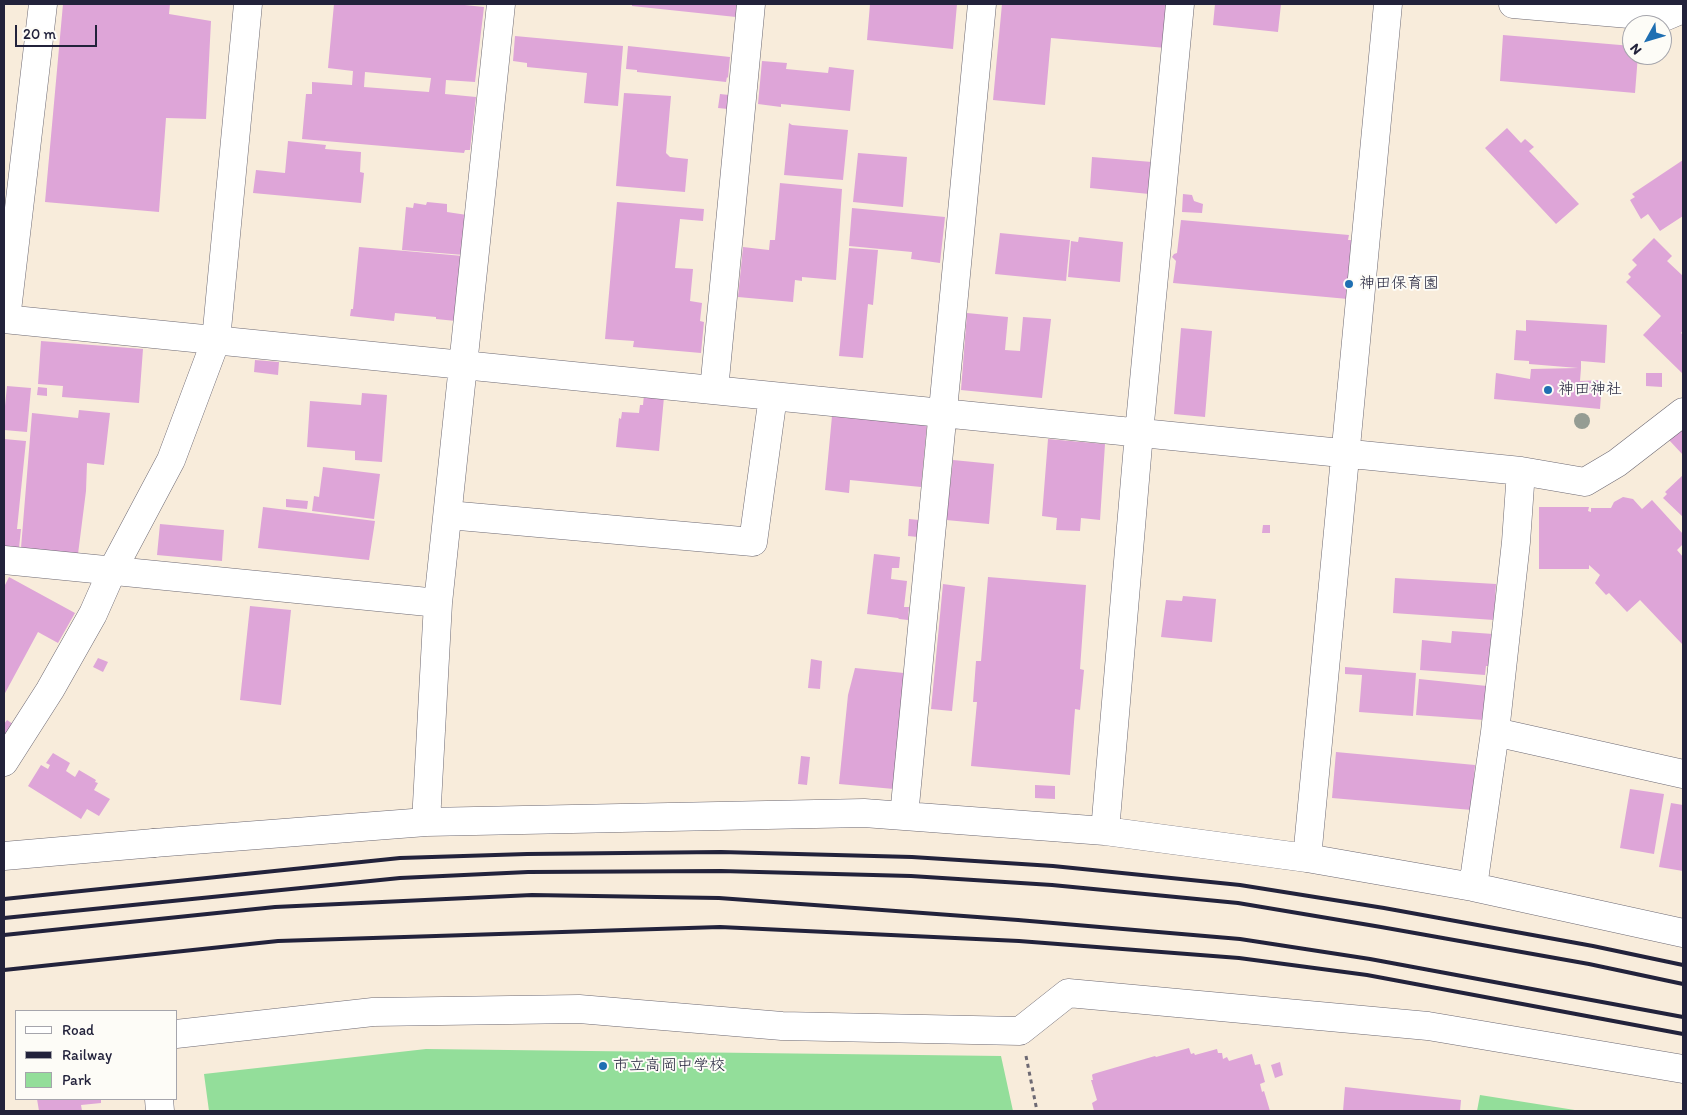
<!DOCTYPE html>
<html>
<head>
<meta charset="utf-8">
<style>
  body { margin:0 }
  #map { position:relative; width:1687px; height:1115px; overflow:hidden; background:#f8ecdb; font-family:Itim,sans-serif }
  canvas { display:block }
  .frame { position:absolute; inset:0; border:5px solid #22223b; pointer-events:none }
  .legend { position:absolute; left:15px; top:1010px; width:162px; height:90px; box-sizing:border-box; background:#fdfcf7; border:1px solid #a5a5ac; margin:0; padding:6px 9px; list-style:none; font-size:15px; color:#22223b }
  .legend li { display:flex; align-items:center; gap:10px; height:25px }
  .legend b { width:25px; border:1px solid #a5a5ac }
  .north { position:absolute; left:1622px; top:15px; width:50px; height:50px; box-sizing:border-box; background:#fdfcf7; border:1px solid #a5a5ac; border-radius:50%; rotate:231deg; font-size:14px; font-weight:700; line-height:20px; text-align:center; color:#22223b }
  .north::after { content:''; display:block; margin:auto; width:18px; height:22px; background:#1f6fb2; clip-path:polygon(50% 0,100% 100%,50% 72%,0 100%) }
  .scale { position:absolute; left:15px; top:25px; width:82px; height:22px; box-sizing:border-box; border:2px solid #22223b; border-top:0; padding-left:6px; font-size:15px; line-height:18px; white-space:nowrap; color:#22223b; -webkit-text-stroke:4px #fdfcf7; paint-order:stroke }
</style>
</head>
<body>
<div id="map">
<canvas width="1687" height="1115"></canvas>
<div class="frame"></div>
<ul class="legend">
<li><b style="height:6px;background:#fff"></b>Road</li>
<li><b style="height:6px;background:#22223b"></b>Railway</li>
<li><b style="height:14px;background:#93de9a"></b>Park</li>
</ul>
<div class="north">N</div>
<div class="scale">20 m</div>
</div>
<script>
const context = document.querySelector('canvas').getContext('2d');
context.lineJoin = 'round';
function paint(path, color) {
  context.fillStyle = color;
  context.fill(path, 'evenodd');
}
function toPath(rows) {
  const path = new Path2D();
  for (const r of rows) {
    path.moveTo(r[0], r[1]);
    for (let i = 2; i < r.length; i += 2) path.lineTo(r[i], r[i + 1]);
  }
  return path;
}
function stroke(path, color, width, dash) {
  context.strokeStyle = color;
  context.lineWidth = width;
  context.lineCap = dash ? 'butt' : 'round';
  context.setLineDash(dash || []);
  context.stroke(path);
}
function label(font, color, halo, rows, align = 'center') {
  context.font = font + ' Itim,"Klee One",sans-serif';
  context.lineWidth = 4;
  context.setLineDash([]);
  context.textBaseline = 'middle';
  context.strokeStyle = halo;
  context.fillStyle = color;
  for (const [text, x, y, turn = 0] of rows) {
    context.save();
    context.translate(x, y);
    context.rotate((+turn || 0) * Math.PI / 180);
    context.textAlign = isNaN(turn) ? turn : align;
    if (halo) context.strokeText(text, 0, 0);
    context.fillText(text, 0, 0);
    context.restore();
  }
}
paint(toPath([
  [426,1049,1001,1056,1013,1111,209,1111,204,1074],
  [1480,1095,1581,1111,1477,1111]
]), '#93de9a');
paint(toPath([
  [63,4,170,4,169,14,211,21,206,119,166,118,159,212,45,202],
  [334,4,455,4,484,7,475,82,446,80,445,94,476,97,470,150,465,150,464,153,302,139,306,94,312,94,312,82,352,85,353,71,328,68],
  [365,72,431,78,429,92,364,87],
  [632,4,737,4,736,17,632,6],
  [870,4,957,4,953,49,867,40],
  [1002,4,1170,4,1166,48,1051,38,1045,105,993,100],
  [1215,4,1281,4,1278,32,1213,25],
  [1503,35,1632,46,1632,55,1638,55,1635,93,1500,81],
  [515,36,623,46,618,106,584,103,587,73,527,67,527,63,513,61],
  [628,46,730,57,728,78,727,77,726,82,637,72,637,70,626,69],
  [762,61,787,63,786,69,828,73,829,67,854,70,850,111,781,104,781,107,758,104],
  [624,93,671,96,666,153,670,157,688,159,685,192,616,186],
  [720,94,729,95,728,109,718,108],
  [789,123,792,125,848,130,843,180,784,175],
  [1507,128,1521,143,1525,139,1534,147,1529,151,1579,204,1556,224,1485,148],
  [288,141,326,145,325,149,361,152,360,172,364,173,361,203,253,193,256,170,285,173],
  [858,153,907,157,903,207,853,202],
  [1092,157,1152,162,1149,194,1090,188],
  [1683,160,1683,216,1660,231,1648,214,1641,219,1630,200,1635,197,1632,194],
  [780,183,842,189,836,280,802,277,802,281,795,280,793,302,738,297,743,247,769,250,770,240,775,240],
  [1183,194,1192,195,1194,201,1203,204,1202,213,1182,212],
  [427,202,447,204,447,212,467,215,464,255,402,250,406,207,413,208,414,203,426,205],
  [617,202,704,209,703,221,680,219,675,268,693,269,690,301,702,303,700,321,704,322,701,353,633,347,634,341,605,339],
  [852,208,945,217,940,263,911,259,912,252,849,246],
  [1181,220,1349,235,1348,240,1352,240,1348,299,1173,283,1176,261,1172,257,1174,254,1177,253],
  [1000,233,1070,240,1066,281,995,274],
  [1079,237,1123,242,1120,282,1068,277,1071,241,1078,242],
  [1654,238,1672,256,1667,261,1683,276,1683,330,1681,333,1683,335,1683,374,1643,335,1661,316,1626,282,1631,277,1628,274,1637,265,1632,260],
  [359,247,463,256,456,321,436,319,436,317,395,313,394,321,350,316,351,309,353,309],
  [849,248,878,250,873,305,868,304,863,358,839,356],
  [967,313,1008,317,1005,350,1020,351,1023,317,1051,319,1042,398,961,390],
  [1526,320,1607,325,1605,363,1581,361,1581,368,1580,381,1602,380,1600,409,1494,399,1496,373,1530,379,1531,369,1578,368,1529,364,1529,361,1514,360,1516,330,1526,331],
  [1181,328,1212,331,1205,417,1174,414],
  [41,341,143,349,139,403,62,397,63,386,38,384],
  [255,360,279,362,278,375,254,372],
  [1646,373,1662,373,1662,387,1646,386],
  [7,386,31,388,27,432,4,430,4,406,5,406],
  [38,387,47,388,47,396,37,395],
  [362,393,387,395,382,462,355,460,355,451,307,447,310,401,361,405],
  [644,395,664,397,659,451,616,447,619,418,621,419,622,412,639,413,640,405,643,405],
  [79,410,110,413,104,465,87,463,86,491,78,554,21,548,32,413,78,418],
  [832,416,927,424,921,487,850,480,849,493,825,490],
  [1683,427,1683,455,1669,440],
  [4,439,26,441,17,529,21,529,19,548,4,547],
  [1048,439,1105,444,1100,520,1081,518,1080,531,1056,530,1057,518,1042,516],
  [953,460,994,464,989,524,946,520],
  [323,467,380,474,374,519,312,511,314,496,319,497],
  [1683,475,1683,517,1663,498,1667,494,1665,492],
  [1623,497,1633,499,1642,509,1652,500,1683,534,1683,544,1677,550,1683,557,1683,645,1640,600,1627,612,1609,593,1606,595,1595,583,1600,575,1589,565,1589,569,1539,569,1539,507,1589,507,1588,511,1591,512,1591,508,1611,508,1614,502],
  [286,499,308,501,307,509,286,507],
  [263,507,375,521,369,560,258,548],
  [909,519,919,520,918,537,908,536],
  [160,524,224,530,222,561,157,555],
  [1263,525,1270,525,1270,533,1262,533],
  [874,554,900,557,899,568,892,568,891,579,907,581,904,607,909,607,908,620,899,619,898,618,867,614],
  [9,577,75,613,58,643,38,632,4,695,4,587],
  [988,577,1086,585,1080,669,1084,670,1080,710,1075,709,1070,775,971,766,977,702,973,702,976,661,981,661],
  [1395,578,1496,584,1494,620,1393,613],
  [943,584,965,587,952,711,931,709],
  [1183,596,1216,599,1212,642,1161,637,1166,600,1182,601],
  [250,606,291,610,281,705,240,700],
  [1452,631,1493,634,1490,666,1486,666,1485,675,1420,670,1422,640,1451,643],
  [98,658,108,662,103,672,93,667],
  [811,659,822,661,820,689,808,688],
  [1345,667,1416,673,1413,716,1359,712,1362,675,1345,674],
  [855,668,904,673,894,789,839,784,848,695],
  [1419,679,1487,686,1484,720,1416,715],
  [7,720,13,724,4,739,4,724],
  [1336,752,1475,765,1472,810,1332,798],
  [53,753,70,763,66,771,75,777,79,770,96,780,95,782,98,783,94,790,110,799,99,816,87,809,81,819,28,786,41,765,48,769,50,765,46,763],
  [801,756,810,757,807,785,798,784],
  [1035,785,1055,786,1055,799,1035,798],
  [1630,789,1664,794,1654,854,1620,848],
  [1671,803,1683,805,1683,871,1659,867],
  [1189,1048,1191,1054,1194,1053,1195,1055,1217,1049,1218,1053,1222,1053,1223,1059,1227,1057,1229,1061,1252,1054,1255,1065,1260,1064,1265,1082,1260,1084,1262,1092,1264,1091,1270,1111,1094,1111,1092,1103,1097,1100,1091,1080,1093,1080,1092,1075,1093,1074,1155,1056,1156,1057],
  [1280,1062,1283,1075,1275,1078,1271,1065],
  [1345,1087,1461,1100,1460,1111,1343,1111],
  [37,1099,101,1099,101,1103,81,1105,82,1111,39,1111]
]), '#dea5d8');
const minor = toPath([
  [1513,4,1664,17,1683,9],
  [4,319,1521,471,1585,482,1617,463,1683,412],
  [6,319,43,4],
  [714,390,751,4],
  [1521,471,1516,542,1495,732,1683,774],
  [448,515,753,542,773,396],
  [4,560,438,603],
  [904,816,982,4],
  [426,822,438,603,501,4],
  [1105,831,1139,433,1180,4],
  [154,843,426,822,864,813,1105,831,1307,858,1473,887,1495,732],
  [1307,858,1388,4],
  [1473,887,1683,933],
  [176,1034,373,1012,579,1009,782,1026,1020,1031,1068,993,1428,1026,1683,1069],
  [159,1099,160,1111]
]);
const tertiary = toPath([
  [4,762,50,690,93,614,112,571,171,460,216,340,248,4],
  [4,856,154,843]
]);
stroke(minor, '#6d6973', 29);
stroke(tertiary, '#6d6973', 29);
stroke(toPath([
  [1026,1056,1037,1111]
]), '#6d6973', 3, [4, 4]);
stroke(minor, '#fff', 28);
stroke(tertiary, '#fff', 28);
stroke(toPath([
  [4,899,400,858,527,854,721,852,912,857,1053,866,1240,885,1384,908,1593,946,1683,965],
  [4,918,400,878,528,872,721,871,911,876,1052,885,1238,903,1381,927,1589,964,1683,984],
  [4,935,275,907,532,895,719,898,1018,920,1240,939,1370,959,1683,1017],
  [4,970,278,941,720,927,1019,941,1239,958,1367,975,1683,1034]
]), '#22223b', 4);
context.fillStyle = '#959c93';
for (const [x, y] of [
  [1582,421]
]) {
  context.beginPath();
  context.arc(x, y, 8, 0, 2 * Math.PI);
  context.fill();
}
for (const [x, y, r, color] of [
  [1349,284,5,"#1f6fb2"],
  [1548,390,5,"#1f6fb2"],
  [603,1066,5,"#1f6fb2"]
]) {
  const dot = new Path2D();
  dot.arc(x, y, r, 0, 2 * Math.PI);
  context.fillStyle = color;
  context.fill(dot);
  stroke(dot, '#fdfcf7', 2);
}
label('16px', '#22223b', '#fdfcf7', [
  ["神田保育園",1359,284],
  ["神田神社",1558,390],
  ["市立高岡中学校",613,1066]
], 'left');
</script>
</body>
</html>
